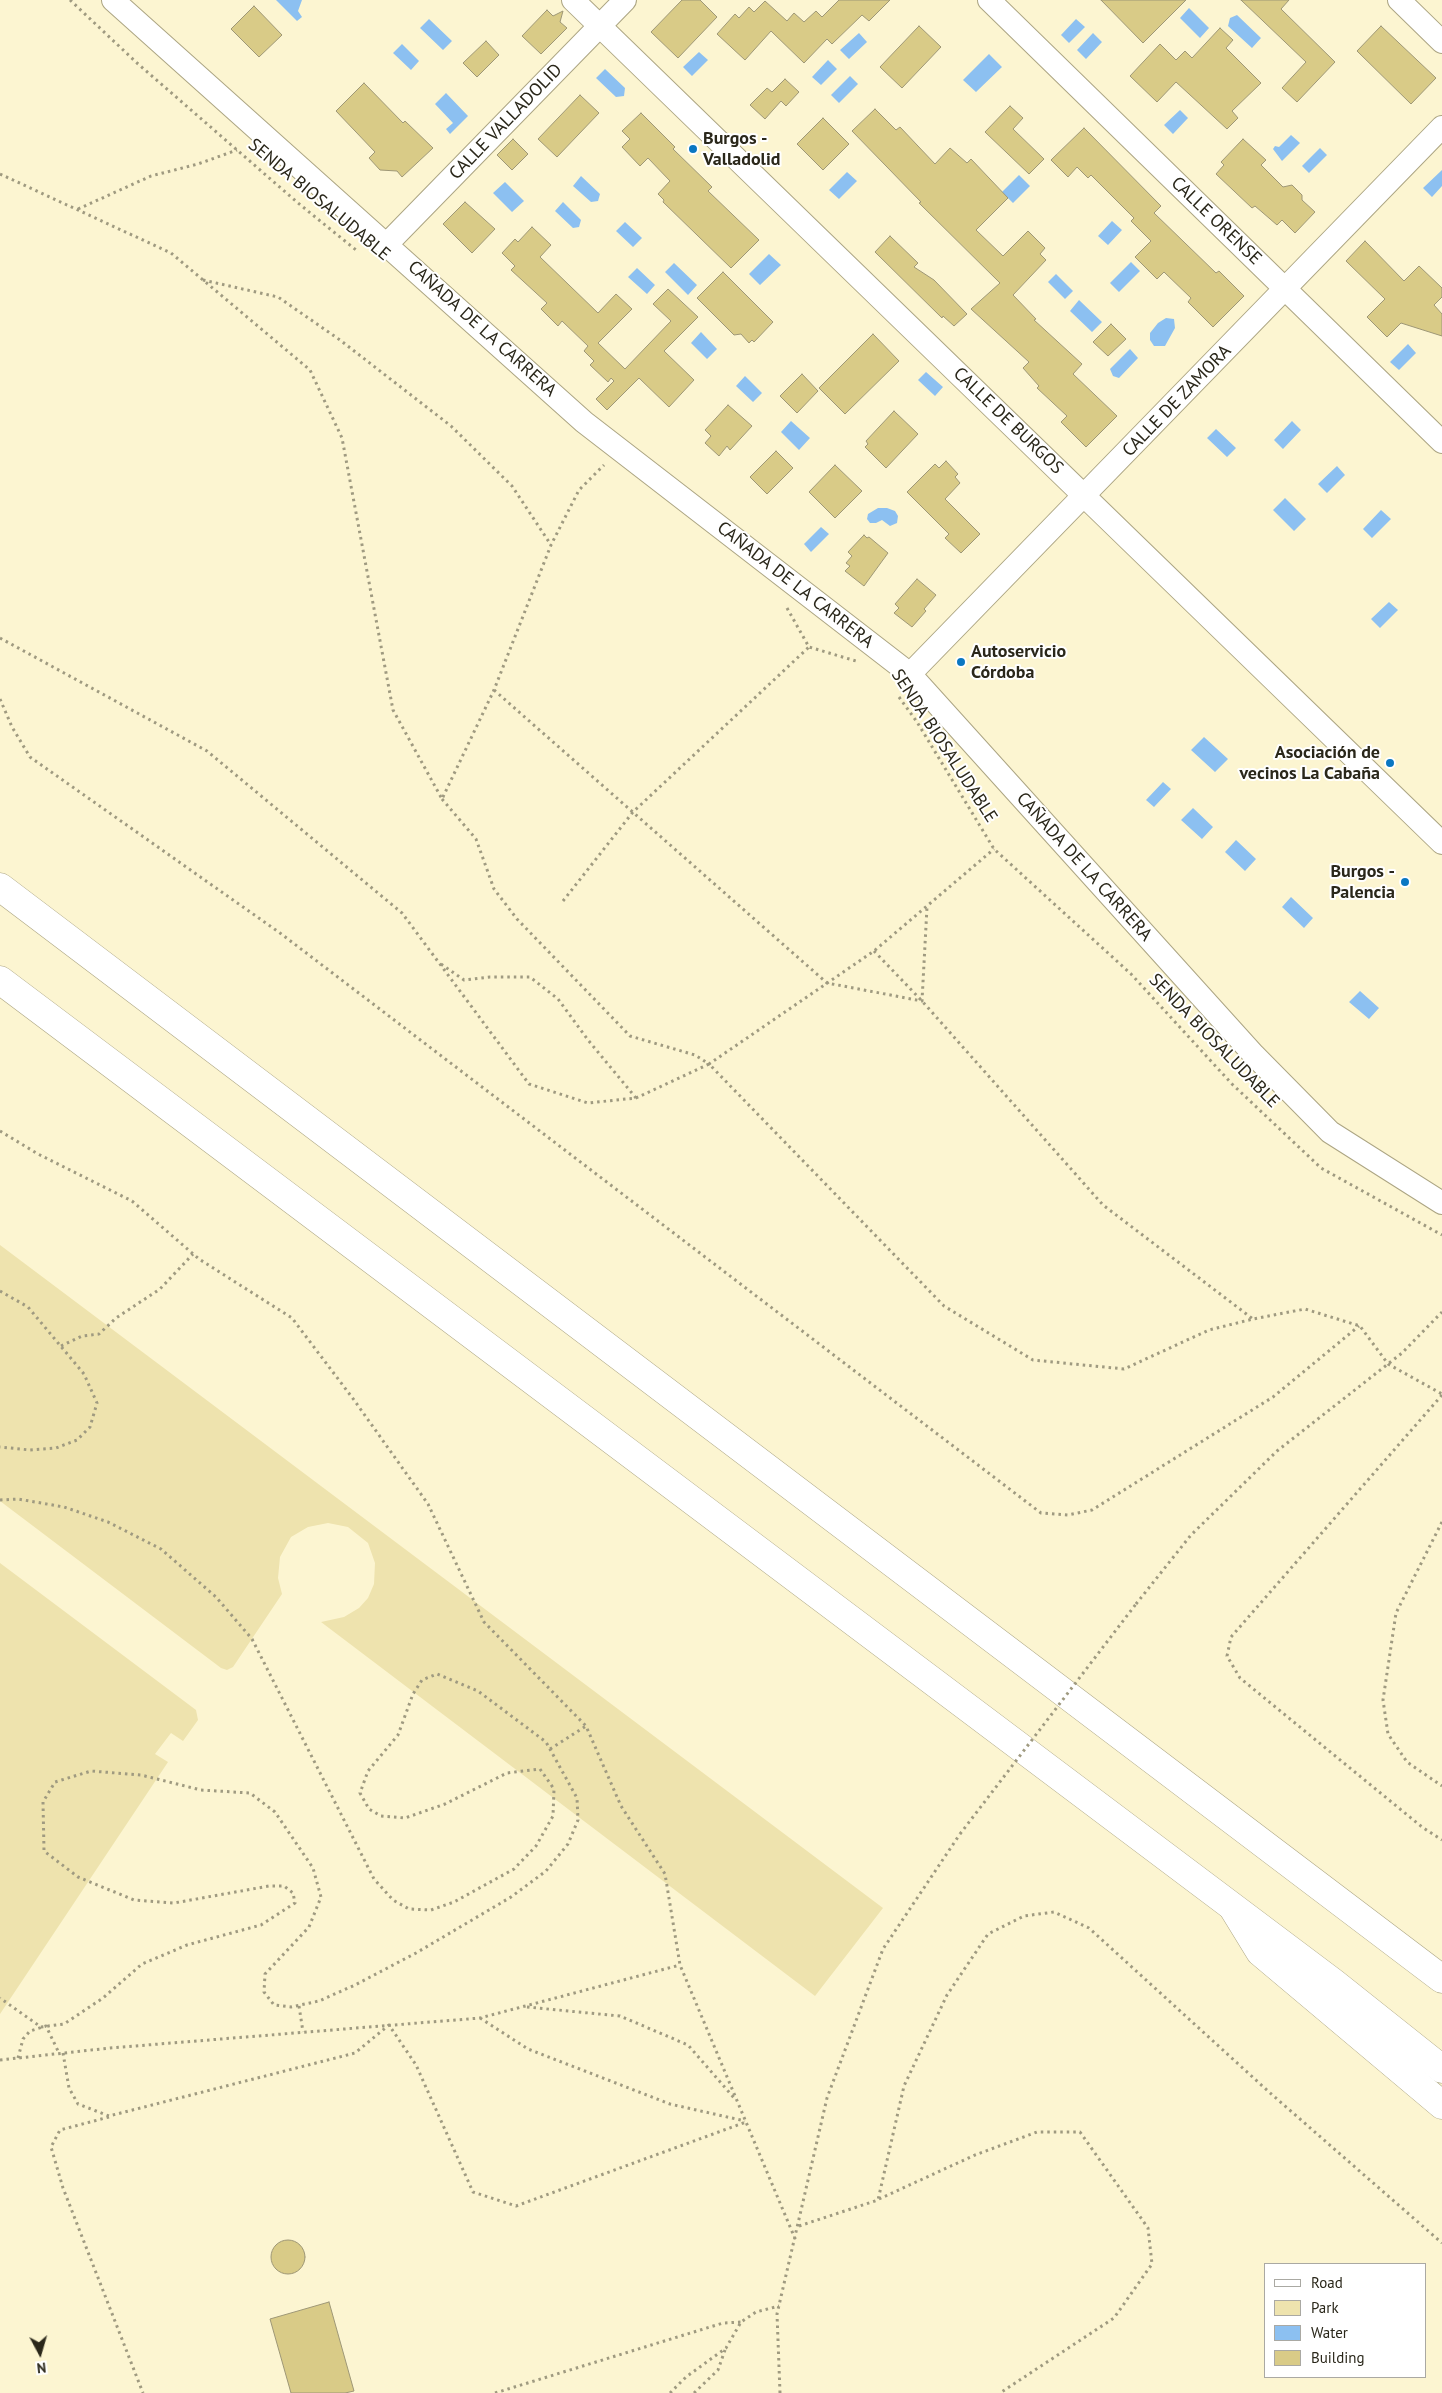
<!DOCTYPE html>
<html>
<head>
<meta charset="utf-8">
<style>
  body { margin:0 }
  #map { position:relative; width:1442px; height:2393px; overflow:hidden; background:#fcf5d1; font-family:"PT Sans",sans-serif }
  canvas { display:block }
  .legend { position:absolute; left:1264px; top:2263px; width:162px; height:115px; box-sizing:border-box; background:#fff; border:1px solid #aaa9a3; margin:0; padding:6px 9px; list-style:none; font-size:15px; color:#2a271a }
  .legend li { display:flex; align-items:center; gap:10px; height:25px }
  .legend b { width:25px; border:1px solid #aaa9a3 }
  .north { position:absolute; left:15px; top:2328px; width:50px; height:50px; -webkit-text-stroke:4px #fff; paint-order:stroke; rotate:174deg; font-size:14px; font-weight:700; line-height:20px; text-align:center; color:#2a271a }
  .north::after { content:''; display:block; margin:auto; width:18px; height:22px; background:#2a271a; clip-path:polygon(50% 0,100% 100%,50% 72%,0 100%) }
</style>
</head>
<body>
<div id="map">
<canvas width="1442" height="2393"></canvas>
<ul class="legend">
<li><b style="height:6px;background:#fff"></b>Road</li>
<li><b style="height:14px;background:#eee3ae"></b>Park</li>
<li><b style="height:14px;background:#8cc0f1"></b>Water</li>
<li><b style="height:14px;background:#d9cb87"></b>Building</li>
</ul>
<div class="north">N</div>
</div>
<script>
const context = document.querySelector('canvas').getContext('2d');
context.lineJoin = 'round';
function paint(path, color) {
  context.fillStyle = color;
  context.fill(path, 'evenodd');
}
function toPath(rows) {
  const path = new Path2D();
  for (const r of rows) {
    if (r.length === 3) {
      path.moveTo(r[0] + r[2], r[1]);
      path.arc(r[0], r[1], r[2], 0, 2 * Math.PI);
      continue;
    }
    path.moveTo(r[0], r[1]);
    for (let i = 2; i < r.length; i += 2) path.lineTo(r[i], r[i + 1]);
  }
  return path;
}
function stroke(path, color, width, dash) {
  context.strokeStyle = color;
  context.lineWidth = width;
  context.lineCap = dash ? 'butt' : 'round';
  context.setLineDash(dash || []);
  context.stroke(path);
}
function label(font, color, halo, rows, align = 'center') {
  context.font = font + ' "PT Sans",sans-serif';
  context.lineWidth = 4;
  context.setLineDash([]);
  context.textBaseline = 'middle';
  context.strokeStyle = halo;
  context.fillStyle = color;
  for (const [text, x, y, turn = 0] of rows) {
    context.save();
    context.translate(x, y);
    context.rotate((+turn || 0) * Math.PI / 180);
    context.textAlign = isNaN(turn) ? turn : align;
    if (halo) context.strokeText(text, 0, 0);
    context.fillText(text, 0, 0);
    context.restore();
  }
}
paint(toPath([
  [0,1245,883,1908,815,1996,321,1622,344,1617,359,1608,368,1598,374,1584,375,1563,368,1543,348,1527,328,1523,308,1527,291,1537,280,1557,278,1578,282,1594,233,1667,227,1670,221,1668,0,1501],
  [0,1563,196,1710,198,1720,183,1741,171,1733,155,1754,168,1762,0,2014]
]), '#eee3ae');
paint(toPath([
  [276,0,302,0,298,11,302,17,297,21],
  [1189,8,1209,28,1200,38,1180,18],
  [1237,15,1261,38,1252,48,1228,26,1230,18],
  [429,19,452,41,443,50,420,28],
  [1076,19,1085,27,1069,43,1061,35],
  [859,33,867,42,849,59,840,50],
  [1093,33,1102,42,1086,59,1077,50],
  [402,44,419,61,411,70,393,53],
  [699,52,708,60,692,76,683,67],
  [989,54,1002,67,976,92,963,80],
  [828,60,837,69,821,85,812,77],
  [605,69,625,88,624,96,616,97,596,78],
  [850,76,858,84,839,103,831,95],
  [446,93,468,116,450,134,446,129,453,123,435,104],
  [1180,110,1188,118,1173,134,1164,125],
  [1291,135,1300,143,1282,161,1273,149,1275,146,1279,147],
  [1320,148,1327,155,1309,173,1302,166],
  [1442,170,1442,186,1432,197,1423,188],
  [847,172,857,181,839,199,829,190],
  [1019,175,1030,186,1013,203,1002,192],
  [581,176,600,194,598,201,591,202,573,186],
  [505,182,524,201,512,212,493,193],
  [563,202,581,220,579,227,573,228,555,211],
  [1112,221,1122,230,1108,245,1098,236],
  [625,222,642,238,633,247,616,231],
  [769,254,781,265,760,285,749,274],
  [1131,262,1140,271,1119,292,1110,283],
  [674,263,697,285,688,295,665,272],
  [637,268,655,285,647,294,628,277],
  [1056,274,1073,291,1065,299,1048,282],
  [1079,300,1102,322,1092,332,1070,311],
  [1166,318,1174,319,1175,328,1165,346,1154,346,1150,340,1150,333,1158,323],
  [701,332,717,349,707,359,691,343],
  [1408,344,1416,353,1399,370,1390,362],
  [1130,349,1138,358,1119,378,1113,376,1110,369],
  [926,372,943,387,935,396,918,380],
  [745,376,762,393,753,402,736,386],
  [791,421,810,438,799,450,781,432],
  [1292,421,1301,430,1283,449,1274,440],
  [1216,429,1236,448,1227,457,1207,438],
  [1337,466,1345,475,1327,493,1318,484],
  [1285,498,1306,519,1294,531,1273,510],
  [878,508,887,508,895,511,898,516,897,523,890,526,882,520,876,523,870,523,867,519,868,514],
  [1381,510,1391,519,1372,538,1363,529],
  [821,527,829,534,811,552,804,544],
  [1389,602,1398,610,1380,628,1371,619],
  [1204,737,1228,759,1215,772,1191,750],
  [1163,782,1171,789,1154,807,1146,800],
  [1193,808,1213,827,1202,839,1181,820],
  [1236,840,1256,859,1245,871,1225,852],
  [1291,897,1313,918,1304,928,1282,907],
  [1360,991,1379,1008,1369,1019,1349,1002]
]), '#8cc0f1');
const building = toPath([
  [682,0,700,0,717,17,678,58,651,32,682,0],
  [839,0,890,0,869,21,862,15,832,44,827,39,804,63,771,31,745,60,717,34,735,14,739,18,749,7,754,12,765,1,787,21,794,13,804,22,816,11,822,17,839,0],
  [1101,0,1186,0,1143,43,1101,0],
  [1241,0,1289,0,1281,9,1335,62,1297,102,1282,88,1306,62,1241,0],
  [254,6,282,35,259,57,231,29,254,6],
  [547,10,553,16,563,11,560,22,567,28,541,54,522,36,547,10],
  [919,26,941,47,902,88,880,67,919,26],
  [1381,26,1436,78,1411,104,1357,51,1381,26],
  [1220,28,1233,40,1226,48,1261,83,1232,111,1238,118,1227,129,1176,82,1157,102,1130,76,1160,44,1176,60,1185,51,1192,58,1220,28],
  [486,41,499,55,477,77,463,63,486,41],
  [785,79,799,92,786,106,781,101,765,119,750,105,767,88,772,92,785,79],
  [364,83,403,123,405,121,433,148,402,177,397,171,380,170,369,158,375,152,336,111,364,83],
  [580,95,599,113,557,157,538,139,580,95],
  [1010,106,1023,118,1013,129,1044,159,1029,174,985,132,1010,106],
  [875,109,896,130,900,127,935,164,950,148,967,163,971,159,1008,198,976,230,1003,256,1028,231,1045,248,1040,254,1046,260,1013,295,1036,319,1034,320,1082,364,1073,374,1117,416,1086,447,1061,422,1067,416,1037,388,1039,386,1023,368,1029,362,971,309,1000,283,919,203,921,202,852,131,875,109],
  [641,113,675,147,673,149,712,187,708,191,759,240,731,268,663,202,664,200,658,194,670,181,648,158,640,166,622,147,630,139,622,131,641,113],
  [823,118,849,144,823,170,797,144,823,118],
  [1084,128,1161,206,1154,213,1216,273,1219,271,1244,296,1213,327,1188,302,1191,298,1164,272,1157,279,1135,257,1151,241,1131,221,1134,218,1091,175,1088,178,1077,167,1068,177,1051,160,1084,128],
  [513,139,528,154,512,170,497,155,513,139],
  [1243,139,1266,160,1261,165,1283,187,1292,185,1302,195,1302,200,1315,212,1295,233,1282,220,1277,225,1255,206,1252,208,1216,174,1224,165,1221,162,1243,139],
  [465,202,495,229,472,253,443,224,465,202],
  [532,227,551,245,540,257,598,313,616,294,632,309,598,343,625,369,671,321,653,304,668,289,698,317,664,351,694,380,669,407,639,378,607,410,596,399,614,381,611,378,608,382,590,365,594,361,584,351,588,346,562,321,558,326,541,309,547,303,511,270,515,266,502,253,515,239,518,242,532,227],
  [890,236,918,263,914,267,934,280,967,314,954,326,943,316,942,318,875,252,890,236],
  [1365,241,1404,281,1419,266,1442,288,1442,297,1434,305,1442,314,1442,336,1401,323,1387,337,1367,317,1385,299,1346,261,1365,241],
  [723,272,773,322,754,342,752,340,749,343,741,334,734,335,697,298,723,272],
  [1111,324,1126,339,1108,356,1093,342,1111,324],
  [873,334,899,361,845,414,819,388,873,334],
  [802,374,818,391,797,413,780,396,802,374],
  [728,405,752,426,730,450,727,446,719,456,705,443,711,436,705,430,728,405],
  [894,411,918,434,886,468,865,447,868,444,866,441,894,411],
  [776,451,793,468,767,494,750,477,776,451],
  [946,461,958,474,955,477,960,483,945,499,980,534,961,553,945,538,949,534,907,492,935,464,939,468,946,461],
  [835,465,862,491,835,518,809,492,835,465],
  [864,535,867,538,869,537,888,553,864,586,845,571,850,566,846,563,852,556,848,552,864,535],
  [917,579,936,595,924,609,926,611,912,627,894,613,899,608,895,604,917,579],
  [288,2257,17],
  [329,2302,354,2391,345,2393,291,2393,270,2319,329,2302]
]);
paint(building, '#d9cb87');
stroke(building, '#9e9776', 1);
const minor = toPath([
  [113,0,584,422,910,674,1254,1055,1330,1132,1442,1203],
  [573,0,1442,843],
  [989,0,1442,442],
  [1399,0,1442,42],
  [387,244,625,0],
  [910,674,1442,127]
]);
const trunk = toPath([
  [1233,1908,1260,1952,1442,2105]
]);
const motorway = toPath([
  [0,887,1442,1979],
  [0,980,1334,1983,1442,2069]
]);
stroke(minor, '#aca583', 24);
stroke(trunk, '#aca583', 29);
stroke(motorway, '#aca583', 29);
stroke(toPath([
  [70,0,137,63,298,203,356,250],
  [0,174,171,253,310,370,342,438,393,710,442,799,494,690,551,545,579,490,604,465],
  [78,209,151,176,198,164,237,150],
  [203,280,278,297,340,340,451,426,512,486,551,545],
  [787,608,809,647,856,661],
  [0,638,207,751,402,913,529,1084,588,1103,636,1098,709,1064,944,1306,1033,1360,1124,1369,1209,1330,1253,1319,1305,1309,1360,1326,1388,1364,1442,1394],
  [494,690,827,983,922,1001,927,907],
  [899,697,917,722,994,849,1131,974,1232,1084,1321,1168,1442,1235],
  [0,699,12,727,30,757,280,933,1041,1513,1068,1515,1092,1510,1273,1397,1359,1326],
  [442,799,476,839,494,889,517,919,630,1036,695,1055,709,1064,874,951,994,849],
  [563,901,633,812,809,647],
  [874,951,922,1001,1103,1205,1253,1319],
  [441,964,464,980,490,977,530,977,558,999,588,1040,636,1098],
  [0,1131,38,1154,132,1201,199,1259,292,1318,354,1400,428,1504,484,1622,586,1726,621,1806,665,1874,680,1965,796,2241],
  [0,1291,28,1307,84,1374,97,1403,90,1427,77,1440,56,1448,30,1450,0,1447],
  [61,1346,82,1336,99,1334,116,1318,160,1289,193,1254],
  [1442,1395,1231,1637,1227,1656,1240,1678,1422,1827,1442,1840],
  [0,1500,18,1499,64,1507,108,1522,161,1549,216,1597,252,1639,374,1879,393,1900,409,1909,431,1910,454,1902,514,1869,536,1846,553,1816,554,1789,540,1769,507,1773,445,1804,405,1818,381,1816,369,1809,360,1793,368,1771,398,1735,413,1694,422,1680,437,1674,478,1691,546,1742,577,1798,578,1820,568,1844,546,1871,511,1897,416,1953,355,1985,319,2001,291,2007,274,2005,264,1992,265,1974,309,1927,321,1897,313,1868,275,1812,250,1793,201,1790,141,1775,91,1771,55,1782,43,1802,44,1851,78,1877,134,1900,174,1903,269,1886,284,1886,293,1893,295,1903,261,1925,187,1945,142,1964,103,1998,64,2024,41,2027,0,1998],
  [1442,1522,1396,1613,1383,1700,1388,1734,1407,1762,1442,1786],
  [1136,1604,1191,1535,1277,1451,1402,1353,1442,1312],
  [550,1749,586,1726],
  [299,2006,303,2032],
  [527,2007,620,2016,688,2045,735,2099],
  [480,2018,528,2049,670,2104,745,2121],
  [63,2053,69,2088,78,2104,109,2116,355,2053,389,2025,416,2065,473,2192,516,2206,746,2122],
  [18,2058,23,2039,30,2031,46,2026,59,2053],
  [0,2060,110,2048,480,2018,680,1965],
  [109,2117,60,2130,51,2147,63,2188,143,2393],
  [879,2199,975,2155,1037,2132,1080,2132,1148,2228,1152,2264,1114,2318,1000,2393],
  [799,2226,878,2200,904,2086,947,1995,988,1934,1024,1916,1054,1912,1089,1928,1269,2092,1442,2243],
  [495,2393,723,2323,741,2322],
  [670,2393,686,2377,726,2348,741,2322,756,2312,779,2306],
  [694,2393,718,2370,725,2350],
  [780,2393,777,2314,827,2098,883,1949,960,1834]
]), '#9f9a80', 3, [2.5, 4]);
stroke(minor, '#fff', 22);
stroke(trunk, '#fff', 28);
stroke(motorway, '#fff', 28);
stroke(toPath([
  [960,1834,1136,1604]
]), '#9f9a80', 3, [2.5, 4]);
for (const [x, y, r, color] of [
  [693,149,5,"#0a77c2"],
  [961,662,5,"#0a77c2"],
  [1390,763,5,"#0a77c2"],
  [1405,882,5,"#0a77c2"]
]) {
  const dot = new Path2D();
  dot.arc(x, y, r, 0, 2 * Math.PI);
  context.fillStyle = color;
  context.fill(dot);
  stroke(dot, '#fff', 2);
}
label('18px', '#2a271a', '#fff', [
  ["CALLE VALLADOLID",506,122,-46],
  ["SENDA BIOSALUDABLE",319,200,40],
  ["CALLE ORENSE",1216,221,44],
  ["CAÑADA DE LA CARRERA",482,329,42],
  ["CALLE DE ZAMORA",1177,401,-46],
  ["CALLE DE BURGOS",1008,421,44],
  ["CAÑADA DE LA CARRERA",795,585,38],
  ["SENDA BIOSALUDABLE",944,746,57],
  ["CAÑADA DE LA CARRERA",1084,867,48],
  ["SENDA BIOSALUDABLE",1214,1041,46]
]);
label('bold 18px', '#2a271a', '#fff', [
  ["Burgos -",703,139],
  ["Valladolid",703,160],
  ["Autoservicio",971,652],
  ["Córdoba",971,673],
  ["Asociación de",1380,753,"right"],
  ["vecinos La Cabaña",1380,774,"right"],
  ["Burgos -",1395,872,"right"],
  ["Palencia",1395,893,"right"]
], 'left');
</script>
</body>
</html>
